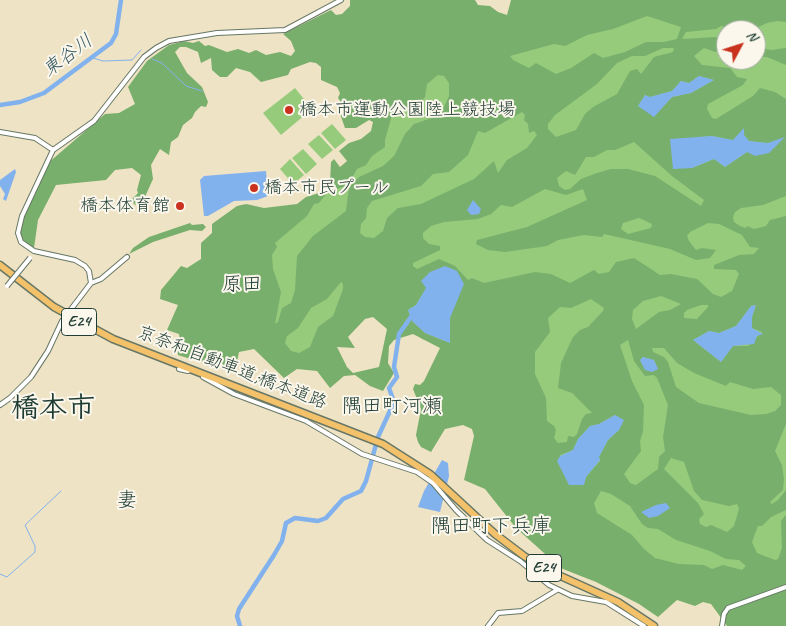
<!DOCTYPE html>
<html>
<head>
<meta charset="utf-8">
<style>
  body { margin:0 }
  #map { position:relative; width:786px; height:626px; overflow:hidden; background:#eee3c4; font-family:Caveat,sans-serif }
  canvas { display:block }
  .north { position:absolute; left:716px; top:20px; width:50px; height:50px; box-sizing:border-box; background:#fbf7ec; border:1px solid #a3ada2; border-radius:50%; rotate:50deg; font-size:14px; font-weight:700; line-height:20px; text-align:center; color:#1f3d34 }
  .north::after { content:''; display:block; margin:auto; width:18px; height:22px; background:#c8321e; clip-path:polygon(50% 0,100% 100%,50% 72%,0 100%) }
</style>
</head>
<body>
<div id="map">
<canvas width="786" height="626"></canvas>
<div class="north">N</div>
</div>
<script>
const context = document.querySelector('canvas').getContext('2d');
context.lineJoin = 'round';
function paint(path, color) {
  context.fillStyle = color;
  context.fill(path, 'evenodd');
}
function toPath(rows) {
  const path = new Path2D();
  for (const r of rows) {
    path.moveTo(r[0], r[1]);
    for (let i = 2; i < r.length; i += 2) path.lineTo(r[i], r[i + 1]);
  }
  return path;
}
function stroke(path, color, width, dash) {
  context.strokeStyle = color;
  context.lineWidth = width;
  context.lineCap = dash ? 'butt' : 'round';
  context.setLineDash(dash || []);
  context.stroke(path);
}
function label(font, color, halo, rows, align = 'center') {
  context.font = font + ' Caveat,"Klee One",sans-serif';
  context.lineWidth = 4;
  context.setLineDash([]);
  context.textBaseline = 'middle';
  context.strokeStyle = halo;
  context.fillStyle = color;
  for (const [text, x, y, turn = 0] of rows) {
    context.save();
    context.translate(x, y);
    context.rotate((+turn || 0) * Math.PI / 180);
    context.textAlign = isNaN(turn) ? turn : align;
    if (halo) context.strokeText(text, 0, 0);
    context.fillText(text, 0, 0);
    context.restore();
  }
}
paint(toPath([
  [644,0,786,0,786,562,727,587,618,547,492,363,422,339,393,307,364,312,300,364,266,334,261,241,325,193,352,155,442,53],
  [726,30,756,30,756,60,726,60],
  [295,88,312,109,281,135,263,113],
  [332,124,346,140,335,149,321,133],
  [319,135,333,150,322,159,308,144],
  [303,149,317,164,306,174,292,158],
  [290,159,304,175,293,184,280,169]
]), '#96cb7c');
paint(toPath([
  [350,0,475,0,478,5,490,6,498,12,507,15,511,0,786,0,786,22,777,21,767,23,752,30,738,30,721,26,716,29,686,32,682,39,716,37,726,40,726,51,715,52,704,48,694,56,702,65,730,68,737,77,747,79,743,85,708,104,707,109,712,118,716,119,753,96,760,88,775,92,786,99,786,196,763,205,741,208,735,212,733,217,734,222,740,226,746,228,747,226,754,229,766,226,770,220,786,216,786,424,775,451,782,465,784,479,783,490,770,502,772,504,778,500,786,490,786,510,771,517,762,526,758,526,752,542,757,553,775,560,778,559,782,548,781,521,786,515,786,626,727,626,711,604,703,602,695,606,677,600,658,617,639,604,596,582,563,569,553,561,516,528,485,489,464,480,474,436,472,429,463,425,445,429,431,452,421,447,418,442,416,435,421,409,413,389,415,384,420,385,424,381,440,348,413,334,394,340,389,346,388,363,394,373,383,391,370,386,355,375,344,376,330,388,317,371,297,369,284,378,254,349,239,352,235,372,211,358,200,362,178,355,177,348,180,339,179,334,167,330,178,305,160,299,161,290,181,266,187,268,201,259,201,243,212,233,212,224,237,206,246,204,264,208,297,204,306,197,319,193,330,182,331,162,334,159,340,167,347,161,339,151,349,143,361,139,371,131,373,122,369,120,356,128,345,128,339,111,343,105,338,98,340,93,337,87,321,80,321,67,316,63,310,62,291,69,288,75,261,82,250,72,236,68,227,77,220,77,212,70,211,58,201,63,198,52,186,47,180,47,175,52,187,73,202,87,208,102,206,107,201,106,195,112,192,118,183,125,178,137,171,142,169,155,160,149,151,165,153,179,144,199,135,205,131,200,138,193,137,190,141,175,132,168,115,170,106,180,56,185,38,220,34,248,24,242,21,235,21,222,47,164,105,114,119,113,135,104,128,87,147,61,169,45,184,41,193,43,199,41,205,46,209,45,227,52,238,49,249,53,256,50,266,55,280,52,291,56,295,51,291,41,283,34,331,10,336,15,342,14,350,6],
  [647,16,681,27,677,39,664,42,646,42,625,52,603,58,594,53,571,68,556,74,536,63,529,68,513,60,510,56,554,44,565,46,587,35,613,29],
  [663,48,674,48,673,52,654,57,641,74,637,69,630,71,617,94,593,107,585,114,576,130,556,137,548,129,548,124,555,115,597,84,617,63,632,56,645,56],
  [438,75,444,76,449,83,449,96,442,111,437,116,414,124,405,134,394,156,383,166,359,177,349,187,346,211,313,236,297,256,295,290,291,303,282,308,278,322,275,324,281,292,273,269,272,255,277,247,275,243,307,216,314,204,319,203,328,192,348,185,357,169,366,165,372,156,385,147,385,140,392,115,419,104,425,97,427,84],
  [699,76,714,80,691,93,672,97,654,116,638,106,645,95,650,97,672,91,681,81,689,83],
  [522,112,525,115,524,120,528,124,529,133,534,131,537,135,527,148,507,160,498,173,494,161,474,179,421,204,398,208,387,218,383,231,374,238,365,237,360,233,361,224,366,218,367,208,372,201,421,186,433,174,449,172,468,155,478,131,485,133],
  [744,129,744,135,749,141,768,143,783,137,747,152,725,167,714,159,692,168,670,140,712,136,733,140],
  [634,142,672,176,704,200,701,206,655,176,628,169,611,169,597,173,581,179,570,189,565,190,559,186,557,178,566,171,575,175,586,157,594,157,607,150,615,150],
  [545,189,566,195,583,189,587,200,527,227,477,240,476,244,488,250,505,252,547,246,558,240,584,235,602,237,604,234,670,249,696,260,710,258,716,250,702,248,696,250,689,241,687,236,690,232,708,223,719,224,742,235,750,247,759,248,754,254,739,255,714,265,714,269,736,270,739,274,732,291,721,297,713,294,697,279,671,274,660,275,634,258,616,262,609,272,599,274,594,270,570,283,551,274,535,272,484,283,472,278,468,280,455,266,439,259,417,269,413,266,413,263,440,250,440,246,429,244,423,238,423,233,431,226,444,222,478,219,491,214,501,205,512,207],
  [639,218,652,224,651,228,628,234,621,229,623,223],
  [341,282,343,284,343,289,333,316,318,327,310,347,299,353,291,351,285,343,287,336,298,328,311,308,327,299],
  [426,288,461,288,450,318,450,343,425,333,412,321,408,310,416,305],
  [661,296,681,304,670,310,659,312,636,329,632,319,633,310,643,301],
  [591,299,604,308,603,311,588,327,580,330,573,337,561,363,558,388,572,393,592,413,586,414,582,419,577,434,574,437,568,436,567,442,558,443,554,438,556,430,554,426,547,421,546,398,535,374,535,352,550,332,548,318,560,307,571,308],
  [701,305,708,305,708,307,697,319,684,318,684,313,687,310],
  [756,305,752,317,752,328,762,332,748,346,733,346,721,362,693,340,709,331,719,333,736,326,751,306],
  [373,317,387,329,379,367,353,373,347,367,337,347,355,348,348,337,365,319],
  [628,340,634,361,645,376,654,375,657,378,668,405,663,437,665,451,659,457,658,469,636,485,630,483,624,474,641,451,640,441,643,432,644,405,632,381,620,345],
  [652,348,664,348,677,363,694,373,726,386,730,382,753,389,771,387,781,395,781,405,775,411,766,414,751,415,699,403,676,387,668,362,664,357,653,352],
  [643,357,654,360,656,365,646,369,640,360],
  [615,415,619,430,608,440,599,457,600,461,586,477,583,485,569,484,560,455,573,450,578,439,590,426,599,424],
  [671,458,684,462,694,491,702,500,729,506,737,504,739,509,734,526,727,532,711,525,706,527,700,524,699,519,704,514,698,503,664,469],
  [601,491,611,494,630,506,642,524,648,528,658,529,676,540,710,551,726,559,739,560,746,566,742,570,723,565,712,569,704,565,679,564,655,558,644,549,632,535,597,513,594,503],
  [756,47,771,50,786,48,786,65,767,57,756,57],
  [190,223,192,225,203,224,206,227,202,231,190,230,153,242,129,254,133,248,149,237]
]), '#78af6c');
paint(toPath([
  [699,76,714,80,691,93,672,97,654,117,638,106,645,95,650,97,672,91,681,81,689,83],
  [744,128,744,135,749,141,768,143,785,137,769,153,755,156,747,152,725,167,714,159,692,168,673,169,670,139,712,136,733,140],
  [15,169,16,172,6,201,3,199,5,194,0,186,0,180],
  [266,171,268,196,257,200,234,201,208,216,204,216,200,180,204,176],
  [473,200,481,209,479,214,471,215,467,210],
  [445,266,457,271,464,284,450,318,450,343,425,333,412,321,408,310,416,305,426,288,421,281,430,272],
  [756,305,752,317,752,328,763,334,757,336,754,344,733,346,721,362,693,340,709,331,719,333,736,326,751,306],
  [643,357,654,360,658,369,652,372,645,370,640,360],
  [615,415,624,420,619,430,608,440,599,457,600,460,586,477,584,485,569,485,557,461,560,456,573,450,578,439,590,426,599,424],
  [442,460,448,463,449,476,440,512,418,507,424,491],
  [666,503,670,508,658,516,649,518,641,512,656,505]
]), '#82b2ed');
stroke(toPath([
  [93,58,103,61,132,60,141,50],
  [152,59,162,63,186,86,202,91],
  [0,574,7,577,35,552,35,546,25,525,61,491]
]), '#82b2ed', 1);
stroke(toPath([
  [0,105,20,102,44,93,111,43,116,34,121,0],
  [240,626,237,616,239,609,274,555,282,541,286,523,295,518,318,521,326,518,343,499,361,491,366,481,378,437,394,402,389,388,397,377,394,367,399,334,413,314]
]), '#82b2ed', 4.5);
const minor = toPath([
  [0,132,35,138,53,150],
  [91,283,101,279,127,257],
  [75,304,91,283,89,271,85,266,75,260,34,251,21,242,18,233,22,216,53,150,94,121,144,57,156,48,169,41,217,33,285,30,341,0],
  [179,369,188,371],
  [203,377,234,394,306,421,362,454,417,472,433,483,456,510,487,540,520,561,549,585,572,596,606,602,644,626],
  [0,405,10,398,31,377,48,351,62,321],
  [488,626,498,613,522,611,557,590],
  [722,626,724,614,728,608,786,587]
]);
const highway = toPath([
  [0,265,54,307,113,339,383,444,430,474,495,534,524,556,545,569,618,602,654,626]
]);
stroke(minor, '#677766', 6);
stroke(highway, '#677766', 9);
stroke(minor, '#fff', 4);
stroke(highway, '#f4c16b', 6);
const minorBridge = toPath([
  [7,286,30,258],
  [62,321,75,304]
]);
stroke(minorBridge, '#677766', 6, []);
stroke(minorBridge, '#fff', 4);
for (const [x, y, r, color] of [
  [289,110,5,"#c8321e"],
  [254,188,5,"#c8321e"],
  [180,206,5,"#c8321e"]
]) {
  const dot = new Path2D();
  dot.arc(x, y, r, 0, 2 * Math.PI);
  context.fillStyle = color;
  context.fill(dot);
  stroke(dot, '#fbf7ec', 2);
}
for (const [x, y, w] of [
  [79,322,35],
  [544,568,35]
]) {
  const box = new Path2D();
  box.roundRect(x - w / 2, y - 13.5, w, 27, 4);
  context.fillStyle = '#fbf7ec';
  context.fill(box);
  stroke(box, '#1f3d34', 1);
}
label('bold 16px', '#1f3d34', null, [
  ["E24",79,322],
  ["E24",544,568]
]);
label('18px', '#1f3d34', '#fbf7ec', [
  ["橋本市運動公園陸上競技場",299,110],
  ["橋本市民プール",264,188],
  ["橋本体育館",170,206,"right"]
], 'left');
label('18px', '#1f3d34', '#fbf7ec', [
  ["京奈和自動車道;橋本道路",232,368,21]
]);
label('italic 19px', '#385a62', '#fbf7ec', [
  ["東谷川",68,56,-37]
]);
label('20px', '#1f3d34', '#fbf7ec', [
  ["原田",242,285],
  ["隅田町河瀬",392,407],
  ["妻",127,501],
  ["隅田町下兵庫",491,527]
]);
label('bold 28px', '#1f3d34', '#fbf7ec', [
  ["橋本市",53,409]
]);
</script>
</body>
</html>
